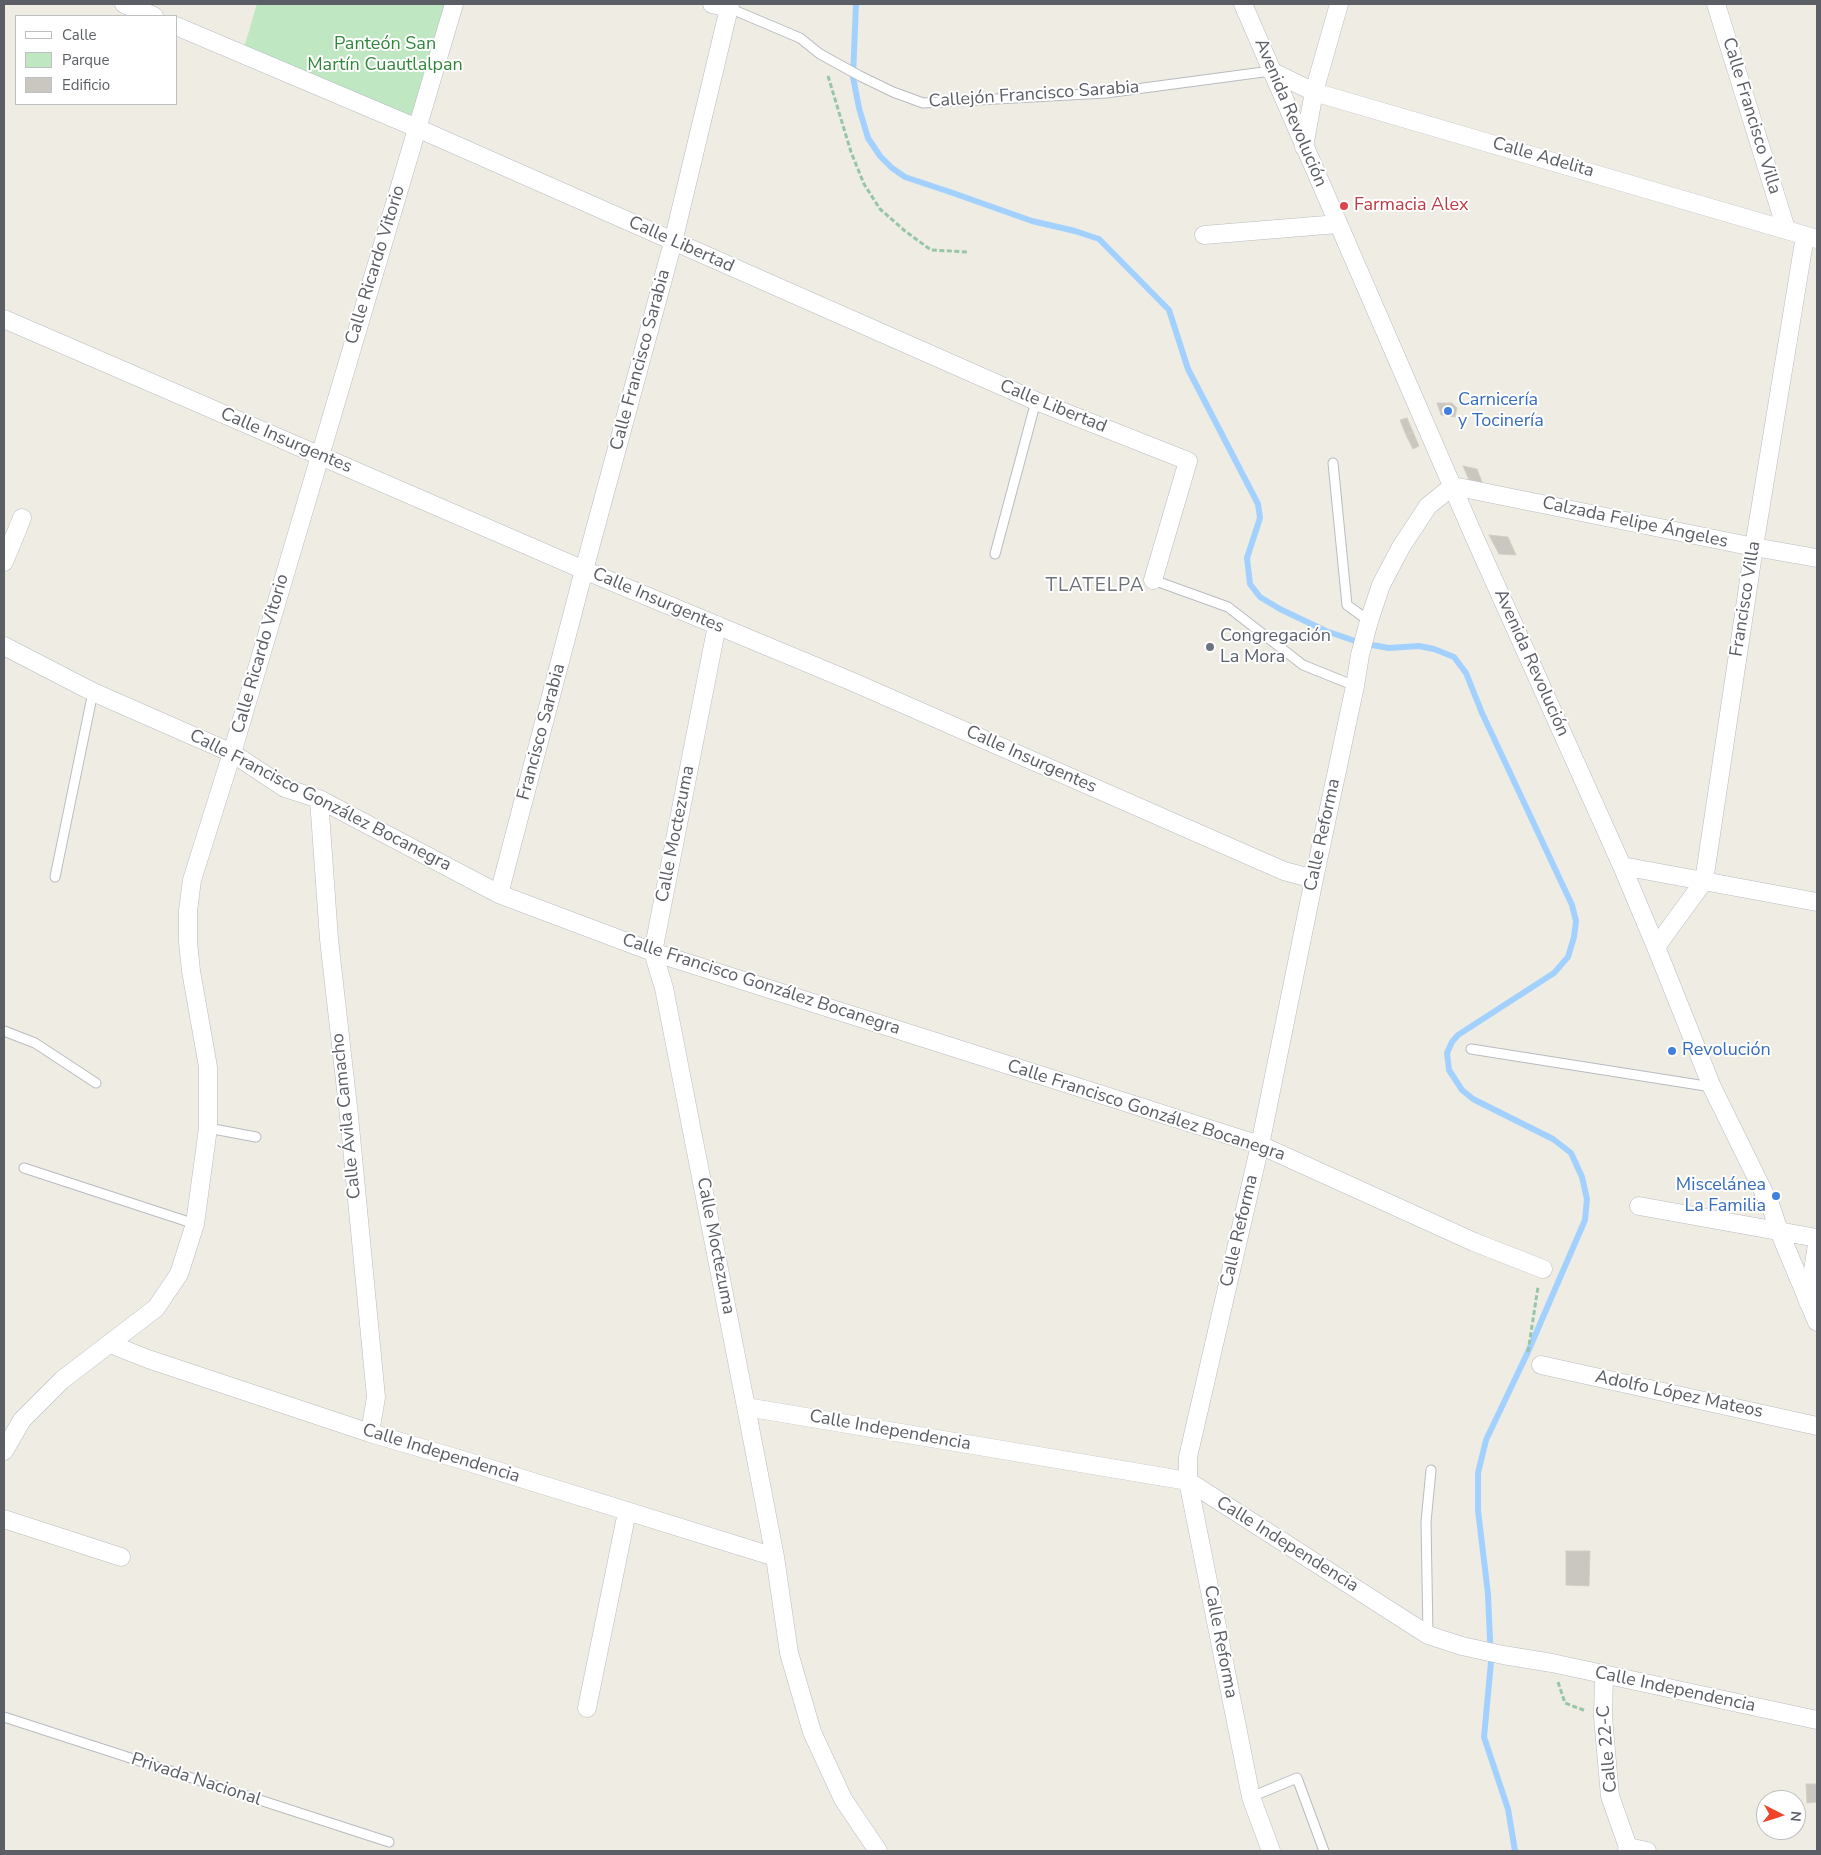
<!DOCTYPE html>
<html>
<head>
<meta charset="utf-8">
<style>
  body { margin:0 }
  #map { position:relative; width:1821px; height:1855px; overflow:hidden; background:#efede3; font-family:"Nunito Sans",sans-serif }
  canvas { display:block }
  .frame { position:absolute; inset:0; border:5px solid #5b5f65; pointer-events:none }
  .legend { position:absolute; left:15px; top:15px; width:162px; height:90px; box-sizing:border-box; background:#fff; border:1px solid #bdbfc1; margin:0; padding:6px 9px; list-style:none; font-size:15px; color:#5b5f65 }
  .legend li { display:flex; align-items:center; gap:10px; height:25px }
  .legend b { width:25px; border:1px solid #bdbfc1 }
  .north { position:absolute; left:1756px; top:1790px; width:50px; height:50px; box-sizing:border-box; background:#fff; border:1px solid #bdbfc1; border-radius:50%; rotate:95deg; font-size:14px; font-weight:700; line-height:20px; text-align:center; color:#5b5f65 }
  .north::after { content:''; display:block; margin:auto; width:18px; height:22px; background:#f04428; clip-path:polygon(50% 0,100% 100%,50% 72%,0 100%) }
</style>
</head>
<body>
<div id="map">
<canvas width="1821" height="1855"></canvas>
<div class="frame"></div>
<ul class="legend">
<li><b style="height:6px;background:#fff"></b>Calle</li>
<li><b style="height:14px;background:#bfe7c1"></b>Parque</li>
<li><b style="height:14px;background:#cac7c0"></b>Edificio</li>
</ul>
<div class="north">N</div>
</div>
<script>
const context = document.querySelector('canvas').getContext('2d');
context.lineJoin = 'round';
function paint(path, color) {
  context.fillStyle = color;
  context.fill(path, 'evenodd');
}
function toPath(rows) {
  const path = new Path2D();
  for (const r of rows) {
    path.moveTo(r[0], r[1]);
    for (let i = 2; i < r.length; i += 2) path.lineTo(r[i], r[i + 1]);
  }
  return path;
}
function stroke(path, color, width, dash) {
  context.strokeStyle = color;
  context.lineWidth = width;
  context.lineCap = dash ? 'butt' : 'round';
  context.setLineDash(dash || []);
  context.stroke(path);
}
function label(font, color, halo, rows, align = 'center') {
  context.font = font + ' "Nunito Sans",sans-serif';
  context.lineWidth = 4;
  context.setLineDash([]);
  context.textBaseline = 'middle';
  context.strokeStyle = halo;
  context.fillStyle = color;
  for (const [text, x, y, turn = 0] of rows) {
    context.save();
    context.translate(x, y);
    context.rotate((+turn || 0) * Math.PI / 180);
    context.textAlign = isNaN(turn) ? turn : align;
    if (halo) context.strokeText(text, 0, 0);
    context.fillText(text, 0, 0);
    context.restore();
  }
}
paint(toPath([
  [257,4,455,4,420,127,243,51]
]), '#bfe7c1');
stroke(toPath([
  [856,4,853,77,859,108,868,138,880,156,892,168,905,177,953,193,1032,221,1075,231,1099,239,1169,310,1188,369,1258,504,1260,518,1247,558,1250,584,1260,597,1280,609,1326,631,1361,643,1389,648,1419,646,1434,649,1454,657,1466,673,1482,713,1572,905,1576,921,1574,937,1568,957,1554,973,1458,1035,1452,1042,1447,1053,1449,1070,1462,1090,1473,1099,1553,1139,1571,1153,1582,1177,1587,1199,1585,1220,1527,1354,1486,1440,1478,1473,1478,1510,1488,1594,1491,1662,1484,1737,1508,1809,1515,1851]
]), '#a3d1ff', 6);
const building = toPath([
  [1437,403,1452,403,1457,408,1455,417,1441,415,1437,403],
  [1407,418,1413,432,1406,435,1400,420,1407,418],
  [1413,432,1419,446,1413,449,1406,435,1413,432],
  [1463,466,1477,469,1482,482,1469,480,1463,466],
  [1489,535,1508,537,1516,555,1499,554,1489,535],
  [1566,1551,1590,1551,1589,1586,1566,1585,1566,1551],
  [1806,1784,1817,1784,1817,1802,1807,1803,1806,1784]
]);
paint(building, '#cac7c0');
stroke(building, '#d4cfc1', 1);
const lane = toPath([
  [729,8,800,38,820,54,860,76,893,92,923,103,1106,93,1271,71],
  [1333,463,1347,605,1369,621],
  [995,554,1036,401],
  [1153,580,1228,607,1303,665,1355,686],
  [55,877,93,692],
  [4,1031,35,1043,96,1083],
  [1471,1049,1712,1087],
  [208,1128,256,1137],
  [24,1168,195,1224],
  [1428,1634,1426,1522,1431,1470],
  [4,1717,389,1842],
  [1251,1797,1297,1778,1324,1851]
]);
const street = toPath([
  [124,4,154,16],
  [712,4,729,8],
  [1243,4,1473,534,1622,866,1656,947,1712,1087,1771,1207,1779,1231,1817,1322],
  [1716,4,1786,229],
  [176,26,417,128,1036,401,1188,461,1153,580],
  [1271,71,1314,92,1817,239],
  [1304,147,1314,92,1339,4],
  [1204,235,1338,224],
  [4,319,584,570,853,682,1284,871,1314,879],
  [1453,486,1754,547,1817,558],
  [4,562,22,518],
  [717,625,653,952,664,988,746,1407,775,1557,789,1653,812,1732,843,1799,878,1851],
  [4,646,93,692,232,753,285,788,319,799,499,894,653,952,1260,1145,1474,1242,1543,1269],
  [319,799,329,939,349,1116,376,1397,370,1433],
  [1622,866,1817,902],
  [499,894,584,570,673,242,730,4],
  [1656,947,1704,881,1754,547,1805,236],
  [1639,1206,1817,1238],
  [1808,1302,1817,1245],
  [110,1344,148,1359,370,1433,459,1459,775,1557],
  [1541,1365,1817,1426],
  [746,1407,1188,1481,1428,1635,1462,1646,1503,1655,1552,1663,1817,1720],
  [4,1451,22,1420,62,1380,156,1308,179,1274,195,1224,208,1128,208,1067,191,971,188,942,188,911,192,880,232,753,454,4],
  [4,1519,121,1557],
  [1604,1675,1603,1717,1610,1796,1628,1847,1627,1851],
  [587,1708,627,1512],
  [1628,1847,1647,1851],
  [1271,1851,1251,1797,1188,1481,1188,1457,1260,1145,1314,879,1355,686,1360,655,1369,621,1381,585,1401,547,1428,506,1453,486]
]);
stroke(lane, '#b8bbc0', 11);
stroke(street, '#b8bbc0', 19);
stroke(toPath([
  [828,76,851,152,864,184,880,209,905,231,931,250,968,252],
  [1528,1352,1538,1287],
  [1558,1682,1565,1703,1586,1711]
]), '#96c6a7', 3, [5, 2.5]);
stroke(lane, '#fff', 9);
stroke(street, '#fff', 18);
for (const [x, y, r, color] of [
  [1344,206,5,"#e0444e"],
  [1448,411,5,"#3f7fe0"],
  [1210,647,5,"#6b7280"],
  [1672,1051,5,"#3f7fe0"],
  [1776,1196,5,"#3f7fe0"]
]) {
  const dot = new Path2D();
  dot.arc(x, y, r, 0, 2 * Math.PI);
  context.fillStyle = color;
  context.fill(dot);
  stroke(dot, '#fff', 2);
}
label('18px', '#31863b', '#fff', [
  ["Panteón San",385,45],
  ["Martín Cuautlalpan",385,66]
]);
label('18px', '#5b5f65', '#fff', [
  ["Callejón Francisco Sarabia",1034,95,-4],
  ["Avenida Revolución",1290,113,67],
  ["Calle Francisco Villa",1751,116,73],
  ["Calle Adelita",1543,158,16],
  ["Calle Libertad",681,245,24],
  ["Calle Ricardo Vitorio",376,265,-73],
  ["Calle Francisco Sarabia",641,360,-75],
  ["Calle Libertad",1053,407,22],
  ["Calle Insurgentes",286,441,23],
  ["Calzada Felipe Ángeles",1635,523,12],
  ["Francisco Villa",1746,599,-81],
  ["Calle Insurgentes",658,601,23],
  ["Calle Ricardo Vitorio",261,654,-74],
  ["Avenida Revolución",1531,663,66],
  ["Francisco Sarabia",542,732,-75],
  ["Calle Insurgentes",1031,760,24],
  ["Calle Francisco González Bocanegra",320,801,27],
  ["Calle Moctezuma",676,834,-79],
  ["Calle Reforma",1323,835,-78],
  ["Calle Francisco González Bocanegra",761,985,18],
  ["Calle Francisco González Bocanegra",1146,1111,18],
  ["Calle Ávila Camacho",347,1116,-96],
  ["Calle Reforma",1240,1231,-77],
  ["Calle Moctezuma",715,1246,79],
  ["Adolfo López Mateos",1679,1395,12],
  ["Calle Independencia",890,1431,10],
  ["Calle Independencia",441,1454,17],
  ["Calle Independencia",1287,1545,32],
  ["Calle Reforma",1220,1642,79],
  ["Calle Independencia",1675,1690,12],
  ["Calle 22-C",1608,1749,-95],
  ["Privada Nacional",196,1780,18]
]);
label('18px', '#be3a42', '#fff', [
  ["Farmacia Alex",1354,206]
], 'left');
label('18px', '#366cbe', '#fff', [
  ["Carnicería",1458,401],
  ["y Tocinería",1458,422],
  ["Revolución",1682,1051],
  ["Miscelánea",1766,1186,"right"],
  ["La Familia",1766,1207,"right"]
], 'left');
label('18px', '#5b616d', '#fff', [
  ["Congregación",1220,637],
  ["La Mora",1220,658]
], 'left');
context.letterSpacing = '1px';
label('19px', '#6c7177', '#fff', [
  ["TLATELPA",1095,586]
]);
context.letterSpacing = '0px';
</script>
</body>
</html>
